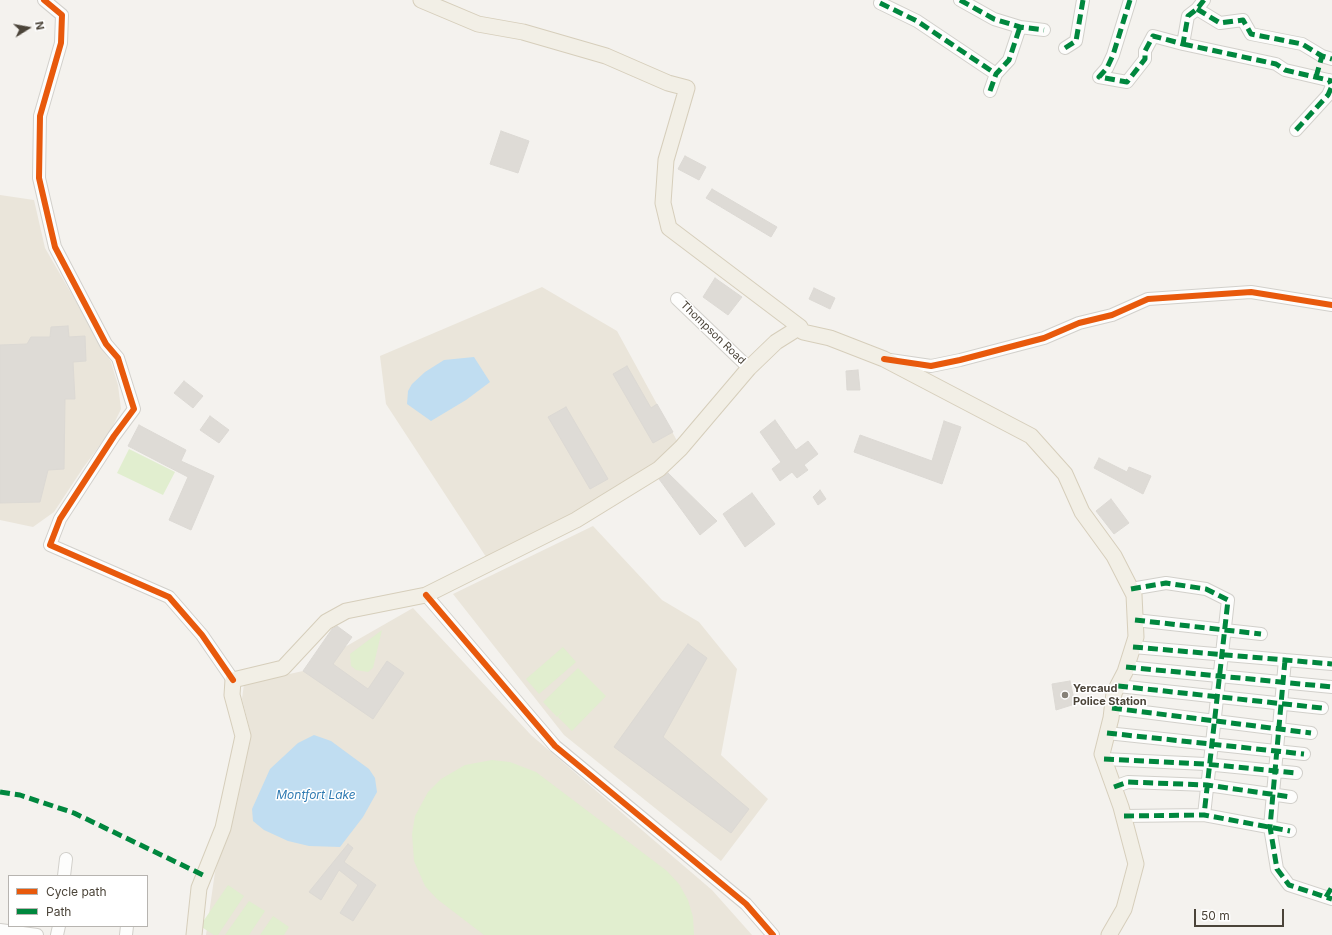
<!DOCTYPE html>
<html>
<head>
<meta charset="utf-8">
<style>
  body { margin:0 }
  #map { position:relative; width:1332px; height:935px; overflow:hidden; background:#f4f2ee; font-family:Inter,sans-serif }
  canvas { display:block }
  .legend { position:absolute; left:8px; top:875px; width:140px; height:52px; box-sizing:border-box; background:#fff; border:1px solid #b7b4b0; margin:0; padding:5px 7px; list-style:none; font-size:12px; color:#4b4439 }
  .legend li { display:flex; align-items:center; gap:8px; height:20px }
  .legend b { width:20px; border:1px solid #b7b4b0 }
  .north { position:absolute; left:8px; top:8px; width:40px; height:40px; -webkit-text-stroke:3px #fff; paint-order:stroke; rotate:79deg; font-size:11px; font-weight:700; line-height:16px; text-align:center; color:#4b4439 }
  .north::after { content:''; display:block; margin:auto; width:14px; height:18px; background:#4b4439; clip-path:polygon(50% 0,100% 100%,50% 72%,0 100%) }
  .scale { position:absolute; left:1194px; top:909px; width:90px; height:18px; box-sizing:border-box; border:2px solid #4b4439; border-top:0; padding-left:5px; font-size:12px; line-height:14px; white-space:nowrap; color:#4b4439; -webkit-text-stroke:3px #fff; paint-order:stroke }
</style>
</head>
<body>
<div id="map">
<canvas width="1332" height="935"></canvas>
<ul class="legend">
<li><b style="height:5px;background:#e8590c"></b>Cycle path</li>
<li><b style="height:5px;background:#00873e"></b>Path</li>
</ul>
<div class="north">N</div>
<div class="scale">50 m</div>
</div>
<script>
const context = document.querySelector('canvas').getContext('2d');
context.lineJoin = 'round';
function paint(path, color) {
  context.fillStyle = color;
  context.fill(path, 'evenodd');
}
function toPath(rows) {
  const path = new Path2D();
  for (const r of rows) {
    path.moveTo(r[0], r[1]);
    for (let i = 2; i < r.length; i += 2) path.lineTo(r[i], r[i + 1]);
  }
  return path;
}
function stroke(path, color, width, dash) {
  context.strokeStyle = color;
  context.lineWidth = width;
  context.lineCap = dash ? 'butt' : 'round';
  context.setLineDash(dash || []);
  context.stroke(path);
}
function label(font, color, halo, rows, align = 'center') {
  context.font = font + ' Inter,sans-serif';
  context.lineWidth = 3;
  context.setLineDash([]);
  context.textBaseline = 'middle';
  context.strokeStyle = halo;
  context.fillStyle = color;
  for (const [text, x, y, turn = 0] of rows) {
    context.save();
    context.translate(x, y);
    context.rotate((+turn || 0) * Math.PI / 180);
    context.textAlign = isNaN(turn) ? turn : align;
    if (halo) context.strokeText(text, 0, 0);
    context.fillText(text, 0, 0);
    context.restore();
  }
}
paint(toPath([
  [0,195,34,200,45,248,111,362,118,385,121,409,111,430,83,468,54,512,33,527,0,520],
  [542,287,617,331,681,448,490,563,386,404,380,356],
  [593,526,662,600,699,622,737,669,721,755,768,799,721,861,564,735,453,594],
  [413,608,531,735,712,890,752,935,206,935,215,872,241,784,250,730,242,699,244,684,303,671]
]), '#eae5da');
paint(toPath([
  [129,449,175,472,163,495,117,473],
  [382,630,373,668,368,672,356,670,351,666,350,654],
  [563,647,576,662,539,694,526,679],
  [578,668,606,696,572,731,558,717,565,709,557,717,543,702],
  [492,760,510,762,536,772,667,871,679,884,688,900,693,917,694,935,484,935,437,899,425,886,414,861,412,834,415,816,428,792,441,779,465,765],
  [228,885,244,896,218,935,214,935,200,926],
  [249,901,265,911,249,935,225,935],
  [273,916,289,927,284,935,260,935]
]), '#e1eecf');
paint(toPath([
  [474,357,490,382,466,400,431,421,407,404,408,391,412,384,425,372,444,360],
  [314,735,331,741,369,769,375,778,377,792,363,817,340,847,309,846,288,841,264,830,253,821,252,809,270,769,298,743]
]), '#c0ddf1');
const building = toPath([
  [501,131,529,141,518,173,490,164,501,131],
  [685,156,706,167,699,180,678,169,685,156],
  [712,189,777,227,771,237,706,198,712,189],
  [715,278,742,297,728,315,703,297,715,278],
  [814,288,835,298,830,309,809,299,814,288],
  [68,326,69,337,85,336,86,361,73,362,75,399,65,399,64,469,48,470,40,502,0,503,0,345,27,344,31,337,50,337,51,327,68,326],
  [627,366,651,408,657,404,673,432,653,443,613,374,627,366],
  [858,370,860,390,847,390,846,371,858,370],
  [184,381,203,396,193,408,174,393,184,381],
  [566,407,608,479,590,489,548,417,566,407],
  [210,416,229,430,219,443,200,430,210,416],
  [775,420,796,450,808,441,818,454,804,465,808,470,797,478,792,472,780,481,772,469,781,462,760,432,775,420],
  [944,421,961,427,942,484,854,452,860,435,932,461,944,421],
  [139,425,186,450,181,461,214,476,191,530,169,520,188,477,128,446,139,425],
  [1099,458,1127,472,1129,467,1151,476,1143,494,1094,468,1099,458],
  [668,473,717,521,700,535,659,479,668,473],
  [820,490,826,499,818,505,813,497,820,490],
  [752,493,775,524,745,547,723,514,752,493],
  [1111,499,1129,523,1114,534,1096,511,1111,499],
  [337,626,352,637,333,664,368,689,387,661,404,673,373,719,303,671,332,629,337,626],
  [688,644,707,658,663,737,749,809,731,833,614,747,688,644],
  [1070,681,1075,704,1056,710,1052,684,1070,681],
  [348,844,353,848,344,862,376,885,353,921,340,913,358,885,339,870,321,900,309,892,348,844]
]);
paint(building, '#dedbd6');
stroke(building, '#dcd9d4', 1);
const minor = toPath([
  [44,0,62,15,61,43,40,116,39,178,55,247,106,344,118,358,134,409,114,436,60,519,50,545,169,597,202,635,233,680],
  [960,0,994,19,1020,27,1044,30],
  [1130,0,1113,55,1107,68,1099,77,1127,82,1145,59,1145,51,1153,36,1183,44,1188,16,1197,9,1204,0],
  [880,3,917,21,996,74],
  [1197,9,1220,23,1243,20,1251,34,1302,44,1322,56,1332,59],
  [1183,44,1276,64,1285,70,1332,81],
  [1065,48,1076,41,1083,0],
  [990,91,996,74,1009,60,1020,27],
  [1296,130,1328,95,1332,86,1329,80],
  [677,299,749,368],
  [890,360,931,366,960,360,1044,338,1079,323,1112,315,1148,299,1251,292,1332,305],
  [1131,589,1166,583,1206,589,1228,600,1204,815],
  [426,595,555,746,746,904,773,935],
  [1135,620,1261,634],
  [1133,647,1332,664],
  [1285,660,1270,827,1277,869,1289,885,1332,899],
  [1126,667,1332,687],
  [1118,686,1322,708],
  [1112,708,1311,733],
  [1107,733,1304,754],
  [1104,759,1205,764,1296,773],
  [1114,787,1128,782,1207,785,1291,797],
  [1124,816,1204,815,1290,831],
  [64,876,66,859],
  [0,930,37,935],
  [57,935,59,926],
  [126,935,127,926]
]);
const major = toPath([
  [421,0,478,24,523,32,606,56,668,83,687,88,666,160,663,203,669,228,800,327,803,332,830,338,884,359,1031,436,1065,474,1082,512,1114,556,1134,595,1136,637,1125,672,1114,693,1111,718,1102,754,1121,807,1136,864,1124,909,1109,935],
  [194,935,199,888,223,828,243,736,232,695,233,680,283,668,326,622,346,611,426,595,576,520,659,469,681,448,749,368,776,342,800,327]
]);
stroke(minor, '#d2d0cb', 14);
stroke(major, '#d6cebb', 17);
stroke(minor, '#fdfdfc', 12);
stroke(major, '#f2efe6', 15);
stroke(toPath([
  [960,0,994,19,1020,27,1044,30],
  [1130,0,1113,55,1107,68,1099,77,1127,82,1145,59,1145,51,1153,36,1183,44,1188,16,1197,9,1204,0],
  [880,3,917,21,996,74],
  [1197,9,1220,23,1243,20,1251,34,1302,44,1322,56,1332,59],
  [1183,44,1276,64,1285,70,1332,81],
  [1065,48,1076,41,1083,0],
  [1316,77,1322,56],
  [990,91,996,74,1009,60,1020,27],
  [1296,130,1328,95,1332,86,1329,80],
  [1131,589,1166,583,1206,589,1228,600,1204,815],
  [1135,620,1261,634],
  [1133,647,1332,664],
  [1285,660,1270,827,1277,869,1289,885,1332,899],
  [1126,667,1332,687],
  [1118,686,1322,708],
  [1112,708,1311,733],
  [1107,733,1304,754],
  [1104,759,1205,764,1296,773],
  [1114,787,1128,782,1207,785,1291,797],
  [0,792,20,795,74,813,203,875],
  [1124,816,1204,815,1290,831],
  [1326,897,1332,887]
]), '#00873e', 5, [10, 5]);
stroke(toPath([
  [44,0,62,15,61,43,40,116,39,178,55,247,106,344,118,358,134,409,114,436,60,519,50,545,169,597,202,635,233,680],
  [884,359,931,366,960,360,1044,338,1079,323,1112,315,1148,299,1251,292,1332,305],
  [426,595,555,746,746,904,773,935]
]), '#e8590c', 6);
for (const [x, y, r, color] of [
  [1065,695,4,"#868178"]
]) {
  const dot = new Path2D();
  dot.arc(x, y, r, 0, 2 * Math.PI);
  context.fillStyle = color;
  context.fill(dot);
  stroke(dot, '#fff', 1.5);
}
label('11px', '#4b4439', '#fff', [
  ["Thompson Road",713,333,44]
]);
label('bold 11px', '#4b4439', '#fff', [
  ["Yercaud",1073,689],
  ["Police Station",1073,702]
], 'left');
label('italic 12px', '#2e7ab2', '#fff', [
  ["Montfort Lake",316,795]
]);
</script>
</body>
</html>
